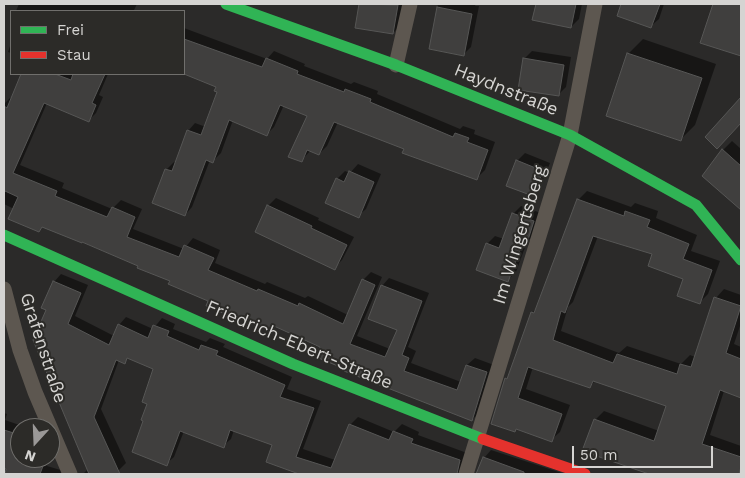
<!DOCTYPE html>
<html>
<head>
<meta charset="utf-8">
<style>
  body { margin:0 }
  #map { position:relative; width:745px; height:478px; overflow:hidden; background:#2b2a29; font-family:"Work Sans",sans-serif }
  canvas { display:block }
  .frame { position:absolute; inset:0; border:5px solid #d5d4d2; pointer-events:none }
  .legend { position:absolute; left:10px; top:10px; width:175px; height:65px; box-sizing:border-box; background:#2c2b28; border:1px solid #706f6c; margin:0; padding:6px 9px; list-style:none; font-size:15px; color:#d5d4d2 }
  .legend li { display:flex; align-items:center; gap:10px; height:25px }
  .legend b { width:25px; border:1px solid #706f6c }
  .north { position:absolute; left:10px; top:418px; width:50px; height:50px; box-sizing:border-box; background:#2c2b28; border:1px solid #706f6c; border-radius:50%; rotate:200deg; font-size:14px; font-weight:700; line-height:20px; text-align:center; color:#d5d4d2 }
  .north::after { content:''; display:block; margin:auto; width:18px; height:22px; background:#9a9897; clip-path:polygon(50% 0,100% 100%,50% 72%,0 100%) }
  .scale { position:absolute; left:572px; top:446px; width:141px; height:22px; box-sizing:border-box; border:2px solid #d5d4d2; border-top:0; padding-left:6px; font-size:15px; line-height:18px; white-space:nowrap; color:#d5d4d2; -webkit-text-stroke:4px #2c2b28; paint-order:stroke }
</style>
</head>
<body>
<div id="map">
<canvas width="745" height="478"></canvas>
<div class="frame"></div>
<ul class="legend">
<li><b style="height:6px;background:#30b455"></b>Frei</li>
<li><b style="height:6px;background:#e5322d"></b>Stau</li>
</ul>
<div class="north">N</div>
<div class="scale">50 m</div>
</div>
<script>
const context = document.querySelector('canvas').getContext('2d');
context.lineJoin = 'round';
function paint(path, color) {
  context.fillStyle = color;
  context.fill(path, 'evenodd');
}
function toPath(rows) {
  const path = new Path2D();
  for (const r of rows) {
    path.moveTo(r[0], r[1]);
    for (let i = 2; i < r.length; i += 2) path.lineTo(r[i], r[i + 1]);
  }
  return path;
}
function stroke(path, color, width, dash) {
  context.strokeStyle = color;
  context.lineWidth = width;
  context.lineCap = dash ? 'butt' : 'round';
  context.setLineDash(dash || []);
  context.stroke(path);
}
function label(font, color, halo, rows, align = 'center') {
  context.font = font + ' "Work Sans",sans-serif';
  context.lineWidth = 4;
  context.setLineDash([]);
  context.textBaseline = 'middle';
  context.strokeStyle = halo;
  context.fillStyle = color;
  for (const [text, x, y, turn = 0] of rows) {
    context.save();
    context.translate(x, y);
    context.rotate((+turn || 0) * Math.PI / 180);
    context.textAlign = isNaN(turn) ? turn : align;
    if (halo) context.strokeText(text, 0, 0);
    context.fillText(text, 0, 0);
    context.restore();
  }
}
paint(toPath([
  [19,4,137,4,134,10,138,11,16,11],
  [360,4,405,4,401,25,393,33,356,27],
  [438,4,476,4,475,6,479,6,471,47,463,55,430,48],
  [537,4,582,4,579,19,571,27,534,19],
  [622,4,664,4,659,19,651,26,618,15],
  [718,4,741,4,741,55,702,42],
  [184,28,267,59,274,51,305,64,304,66,351,84,354,82,378,91,377,94,460,129,463,126,475,130,474,134,495,142,485,170,477,178,338,122,327,146,319,154,311,150,301,161,309,115,284,105,274,127,267,134,233,120,221,153,213,161,210,160,192,207,185,215,166,170,174,162,176,163,188,131,195,123,206,127,218,91,217,86,184,73],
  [643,39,716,64,695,125,681,139,628,54],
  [11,43,11,53,8,52],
  [532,51,571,57,566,87,558,95,524,59],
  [22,74,108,74,99,95,103,97,96,113,89,120,47,103,20,165,64,183,62,188,112,209,121,200,142,209,133,229,184,249,193,238,220,250,215,263,265,284,267,282,305,298,308,296,348,315,363,280,371,272,382,277,357,336,390,349,399,329,382,286,389,278,429,293,408,347,416,351,411,363,461,382,467,365,475,358,494,365,480,412,472,420,346,368,321,347,276,325,271,329,139,266,43,226,39,231,14,209,4,204,4,104,10,98,12,99],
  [732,141,741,149,741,210,737,205,723,150],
  [525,153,550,163,540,187,533,195,517,161],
  [358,164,381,174,366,209,358,216,337,179,345,171,350,173],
  [587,191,631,207,635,203,658,211,656,218,697,235,691,251,720,261,708,294,699,303,684,279,654,254,598,236,573,302,568,307,561,331,619,353,627,346,681,364,690,355,695,357,716,298,724,289,741,295,741,323,734,344,741,347,741,397,724,391,710,435,741,446,741,474,656,474,584,450,595,420,604,411,659,431,668,405,596,380,590,386,533,367,526,389,570,405,560,432,551,440,517,429,515,431,506,379,510,375,532,313,539,306,578,200],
  [276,198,319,218,318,220,354,237,342,260,334,268,268,206],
  [521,206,541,213,535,234,527,242,516,272,508,280,487,244,495,236,504,239,513,214],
  [61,274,88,285,75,316,114,336,119,325,126,317,153,329,162,318,175,324,173,329,206,342,210,338,225,344,223,347,292,377,287,389,321,401,303,449,335,460,350,425,358,417,394,432,402,424,419,432,418,435,467,453,469,474,302,474,267,461,273,445,234,430,231,439,223,446,184,431,174,457,166,464,145,421,155,368,129,357,124,362,119,360,101,409,126,463,118,471,111,474,83,474,88,469,47,309,54,282],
  [4,413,7,414,5,420,28,428,20,428,20,458,50,458,47,466,74,474,4,474],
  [491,450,565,474,477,474,484,458]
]), '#0007');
const building = toPath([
  [359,4,398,5,393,34,355,28,359,4],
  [536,4,576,4,571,28,532,20,536,4],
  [621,4,660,4,651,28,617,16,621,4],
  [713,4,741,4,741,56,700,43,713,4],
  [437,7,472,14,464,56,429,49,437,7],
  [184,39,262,67,266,58,298,71,297,74,344,92,345,89,371,99,370,102,453,137,455,133,469,138,467,142,488,150,477,180,402,153,404,149,334,122,319,155,307,150,302,162,288,157,307,116,280,105,267,136,229,120,213,163,206,160,185,216,152,203,165,169,172,171,187,130,201,135,217,92,214,91,216,87,184,74,184,39],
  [627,53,702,78,681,141,606,116,627,53],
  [523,58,564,65,559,96,518,90,523,58],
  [21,74,55,74,71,80,73,74,105,74,92,103,96,105,89,122,44,103,13,173,57,191,55,196,107,217,112,207,135,217,127,237,179,257,184,245,214,258,208,270,257,291,258,289,298,306,299,303,343,324,362,279,375,285,350,344,385,357,397,330,368,319,381,285,422,301,402,355,409,358,404,371,457,390,466,365,487,372,472,421,344,371,345,369,316,357,320,347,274,326,272,331,233,315,232,317,206,306,208,301,168,284,170,281,137,268,138,266,82,242,82,243,42,227,39,232,8,219,18,197,5,191,4,194,4,106,7,108,21,74],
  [741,97,741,123,717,149,705,137,741,97],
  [722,149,741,166,741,210,702,176,722,149],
  [516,160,543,171,533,196,506,186,516,160],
  [349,171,374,182,359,218,325,203,336,178,344,182,349,171],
  [577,199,624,216,625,211,650,220,647,227,689,244,683,259,712,270,700,304,677,296,683,279,648,266,652,254,593,236,565,313,561,311,553,340,613,363,617,354,677,374,680,364,691,367,714,297,741,306,726,353,741,359,741,398,720,390,702,444,741,457,741,467,739,474,649,474,582,451,594,419,654,441,666,406,593,381,590,388,528,367,518,398,562,414,552,442,516,429,515,432,491,424,505,378,507,379,531,312,534,313,577,199],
  [267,205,312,226,311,228,347,245,335,270,255,232,267,205],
  [512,213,534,221,527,243,523,242,508,282,476,270,486,243,499,248,512,213],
  [53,281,81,293,68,324,109,345,118,324,148,338,153,325,169,331,167,336,199,350,201,345,218,351,216,355,285,385,280,397,314,408,296,457,331,468,349,424,389,440,393,431,413,439,411,443,460,460,457,474,299,474,266,462,272,445,230,430,224,448,180,431,167,466,132,452,143,421,141,420,147,404,142,402,153,369,127,358,125,364,116,360,94,417,120,474,89,474,33,340,46,310,41,308,53,281],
  [4,430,20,435,20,458,46,458,40,474,5,474,6,469,4,468,4,430],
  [483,457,524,472,524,474,476,474,483,457]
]);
paint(building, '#403f3e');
stroke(building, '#565655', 1);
stroke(toPath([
  [396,65,410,4],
  [4,289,20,350,35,392,70,474],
  [466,474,570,135,595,4]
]), '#5d5750', 15);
stroke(toPath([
  [226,4,396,65,570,135,696,205,741,260],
  [4,235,293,364,483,439]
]), '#30b455', 11);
stroke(toPath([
  [483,439,585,474]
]), '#e5322d', 11);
label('18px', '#d5d4d2', '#2c2b28', [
  ["Haydnstraße",506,90,22],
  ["Im Wingertsberg",520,235,-73],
  ["Friedrich-Ebert-Straße",299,345,23],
  ["Grafenstraße",43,348,72]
]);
</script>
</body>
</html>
